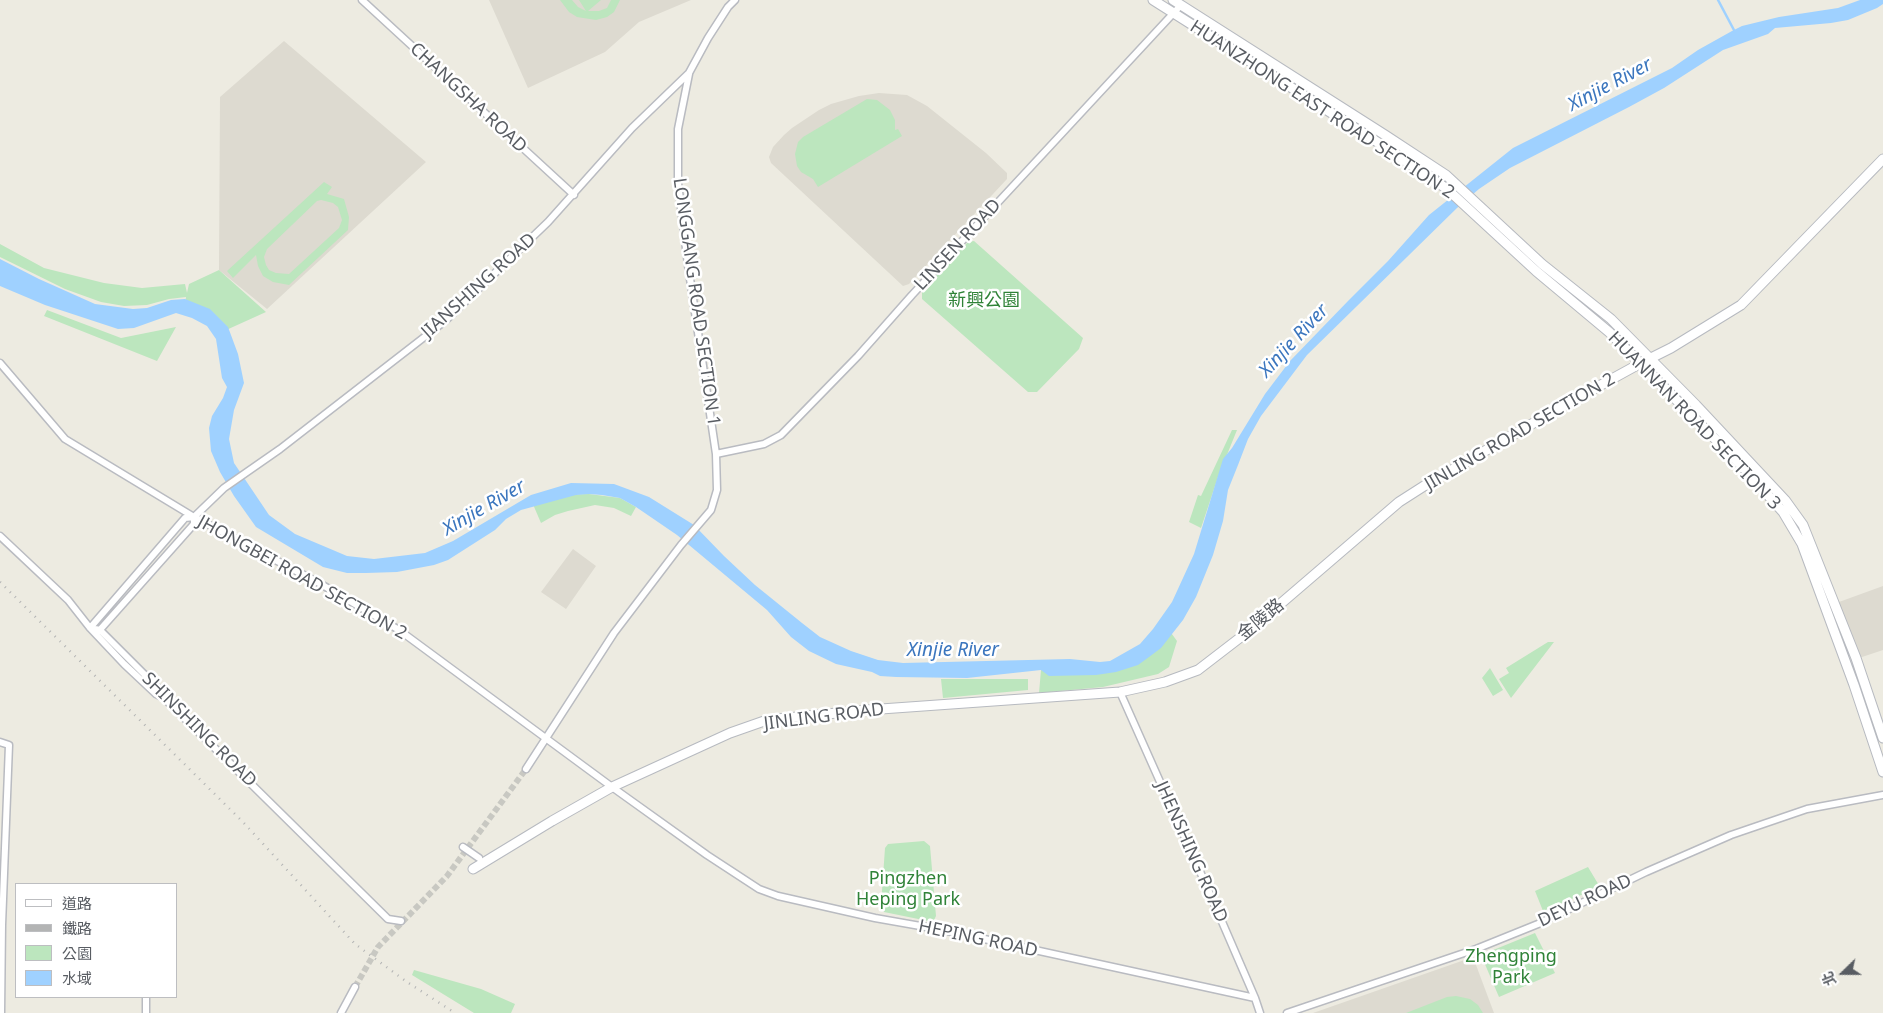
<!DOCTYPE html>
<html>
<head>
<meta charset="utf-8">
<style>
  body { margin:0 }
  #map { position:relative; width:1883px; height:1013px; overflow:hidden; background:#edebe1; font-family:"Noto Sans","Noto Sans TC",sans-serif }
  canvas { display:block }
  .legend { position:absolute; left:15px; top:883px; width:162px; height:115px; box-sizing:border-box; background:#fff; border:1px solid #bdbec1; margin:0; padding:6px 9px; list-style:none; font-size:15px; color:#595d63 }
  .legend li { display:flex; align-items:center; gap:10px; height:25px }
  .legend b { width:25px; border:1px solid #bdbec1 }
  .north { position:absolute; left:1818px; top:948px; width:50px; height:50px; -webkit-text-stroke:4px #fff; paint-order:stroke; rotate:248deg; font-size:14px; font-weight:700; line-height:20px; text-align:center; color:#595d63 }
  .north::after { content:''; display:block; margin:auto; width:18px; height:22px; background:#595d63; clip-path:polygon(50% 0,100% 100%,50% 72%,0 100%) }
</style>
</head>
<body>
<div id="map">
<canvas width="1883" height="1013"></canvas>
<ul class="legend">
<li><b style="height:6px;background:#fff"></b>道路</li>
<li><b style="height:6px;background:#b3b4b4"></b>鐵路</li>
<li><b style="height:14px;background:#bce6be"></b>公園</li>
<li><b style="height:14px;background:#9fd1ff"></b>水域</li>
</ul>
<div class="north">北</div>
</div>
<script>
const context = document.querySelector('canvas').getContext('2d');
context.lineJoin = 'round';
function paint(path, color) {
  context.fillStyle = color;
  context.fill(path, 'evenodd');
}
function toPath(rows) {
  const path = new Path2D();
  for (const r of rows) {
    path.moveTo(r[0], r[1]);
    for (let i = 2; i < r.length; i += 2) path.lineTo(r[i], r[i + 1]);
  }
  return path;
}
function stroke(path, color, width, dash) {
  context.strokeStyle = color;
  context.lineWidth = width;
  context.lineCap = dash ? 'butt' : 'round';
  context.setLineDash(dash || []);
  context.stroke(path);
}
function label(font, color, halo, rows, align = 'center') {
  context.font = font + ' "Noto Sans","Noto Sans TC",sans-serif';
  context.lineWidth = 5;
  context.setLineDash([]);
  context.textBaseline = 'middle';
  context.strokeStyle = halo;
  context.fillStyle = color;
  for (const [text, x, y, turn = 0] of rows) {
    context.save();
    context.translate(x, y);
    context.rotate((+turn || 0) * Math.PI / 180);
    context.textAlign = isNaN(turn) ? turn : align;
    if (halo) context.strokeText(text, 0, 0);
    context.fillText(text, 0, 0);
    context.restore();
  }
}
paint(toPath([
  [489,0,691,0,639,22,605,52,528,88],
  [284,41,426,162,267,309,219,270,220,97],
  [879,93,907,95,927,106,986,153,1007,173,1007,179,909,284,903,286,771,163,769,157,773,147,784,135,792,128,819,110,831,104,859,96],
  [573,549,596,566,566,609,541,592],
  [1883,586,1883,650,1859,658,1839,602],
  [1473,957,1494,1013,1313,1013]
]), '#dddad0');
paint(toPath([
  [560,0,572,0,578,7,586,11,579,0,601,0,588,11,599,11,607,8,611,0,620,0,614,12,607,17,596,20,577,17,569,12],
  [867,99,877,100,890,110,895,120,895,130,898,129,902,136,818,187,813,179,801,172,797,166,795,154,798,142,803,137],
  [324,182,332,187,327,194,344,199,349,217,348,230,289,285,273,282,263,276,258,266,256,255,233,278,227,271],
  [321,200,333,203,338,207,342,220,339,228,289,274,276,273,269,270,266,265,264,257,267,249,317,201],
  [974,241,1083,338,1079,349,1037,392,1028,392,922,299,922,291,968,242],
  [0,244,44,268,104,283,142,288,185,284,187,293,189,284,219,270,266,312,224,331,185,304,186,297,169,299,147,305,124,306,101,302,65,289,0,257],
  [47,310,121,338,176,327,157,361,44,316],
  [1232,430,1237,430,1218,477,1201,528,1189,522,1198,495,1201,496],
  [589,494,620,498,636,507,631,516,614,508,595,505,568,511,555,515,541,523,532,502,552,495],
  [1169,630,1177,641,1169,667,1158,674,1103,687,1039,693,1041,670,1097,672],
  [1548,642,1554,642,1511,698,1499,679,1509,673,1506,668],
  [1490,668,1503,690,1493,696,1482,678],
  [941,679,1028,679,1028,690,943,698],
  [924,841,930,846,936,916,933,922,884,912,881,905,885,848,888,844],
  [1588,867,1600,887,1543,911,1535,891],
  [1535,933,1555,973,1499,997,1481,955],
  [414,970,481,989,515,1004,511,1013,474,1013,412,975],
  [1456,996,1470,999,1478,1005,1483,1013,1406,1013,1447,997]
]), '#bce6be');
paint(toPath([
  [1860,0,1883,0,1883,4,1877,8,1848,20,1831,23,1775,28,1768,34,1723,50,1664,88,1629,107,1510,168,1479,189,1457,208,1307,355,1261,416,1248,439,1238,465,1228,490,1223,521,1213,555,1196,597,1183,620,1161,648,1149,657,1138,665,1116,672,1096,675,1049,676,1041,670,967,678,896,677,880,676,872,672,836,664,809,651,791,637,767,610,677,535,636,507,620,498,602,495,589,494,576,495,521,510,506,519,495,530,448,560,434,565,397,572,366,573,347,573,323,567,256,527,234,496,220,472,211,451,209,428,212,416,223,398,227,387,222,378,216,339,207,326,192,318,176,313,134,328,118,329,45,305,0,286,0,259,39,279,95,304,133,309,147,308,171,300,185,299,210,309,228,327,238,354,244,383,234,410,229,439,234,463,269,515,295,534,347,556,374,559,425,553,453,541,531,495,571,483,614,484,649,497,694,525,724,556,755,585,802,623,820,637,851,651,878,660,903,663,1070,659,1100,662,1110,661,1140,644,1153,629,1172,602,1194,554,1223,459,1232,448,1265,394,1290,361,1348,301,1388,261,1429,215,1513,148,1672,68,1698,50,1732,31,1742,26,1779,17,1838,8]
]), '#9fd1ff');
stroke(toPath([
  [1718,0,1735,32]
]), '#9fd1ff', 2.5);
stroke(toPath([
  [355,987,378,947,447,876,526,769]
]), '#c8c8c2', 6, [6, 3]);
const minor = toPath([
  [362,0,574,195],
  [0,363,65,439,194,517,319,583,399,630,612,787,707,855,759,889,778,896,875,918,943,930,1255,998],
  [716,454,764,444,781,435,858,356,912,295,1181,5],
  [0,536,68,600,90,628,124,664,156,694,164,698],
  [90,628,185,518,194,517,224,488,280,449,445,321,548,222,632,128,689,73,708,38,728,7,735,0],
  [90,628,100,630,160,690,164,698,388,919,401,921],
  [98,632,194,524,194,517],
  [1120,692,1210,894,1255,998,1260,1013],
  [0,742,9,745,2,925,1,1013],
  [526,769,614,633,681,545,711,510,717,490,716,454,688,265,678,183,678,129,689,74],
  [463,847,479,858],
  [146,1013,146,997],
  [341,1013,355,987],
  [1287,1013,1476,949,1538,924,1646,872,1731,835,1807,809,1883,795]
]);
const secondary = toPath([
  [1153,0,1382,145,1447,189,1536,271,1609,332,1740,464,1783,512,1802,544,1854,685,1883,772],
  [1173,0,1385,135,1446,175,1542,264,1611,319,1696,405,1785,500,1803,525,1856,658,1883,738],
  [473,869,552,821,612,787,730,733,767,720,867,710,1120,692,1165,682,1198,670,1250,630,1399,502,1424,486,1570,402,1641,363,1671,348,1741,305,1883,159]
]);
stroke(minor, '#b9bbc1', 9);
stroke(secondary, '#b7bac0', 11);
stroke(minor, '#fff', 6);
stroke(secondary, '#fff', 9);
stroke(toPath([
  [0,582,243,822,355,944,407,982,455,1013]
]), '#b3b4b4', 2.5, [1, 6]);
label('18px', '#595d63', '#fff', [
  ["CHANGSHA ROAD",468,98,43],
  ["HUANZHONG EAST ROAD SECTION 2",1322,110,33],
  ["LINSEN ROAD",958,245,-47],
  ["JIANSHING ROAD",479,286,-42],
  ["LONGGANG ROAD SECTION 1",696,302,82],
  ["HUANNAN ROAD SECTION 3",1694,421,46],
  ["JINLING ROAD SECTION 2",1520,432,-30],
  ["JHONGBEI ROAD SECTION 2",302,578,29],
  ["金陵路",1261,620,-40],
  ["JINLING ROAD",824,717,-7],
  ["SHINSHING ROAD",199,730,45],
  ["JHENSHING ROAD",1191,852,66],
  ["DEYU ROAD",1585,901,-25],
  ["HEPING ROAD",978,939,12]
]);
label('18px', '#308338', '#fff', [
  ["新興公園",984,301],
  ["Pingzhen",908,879],
  ["Heping Park",908,900],
  ["Zhengping",1511,957],
  ["Park",1511,978]
]);
label('italic 19px', '#3b76be', '#fff', [
  ["Xinjie River",1610,85,-28],
  ["Xinjie River",1294,341,-47],
  ["Xinjie River",484,508,-30],
  ["Xinjie River",953,651]
]);
</script>
</body>
</html>
